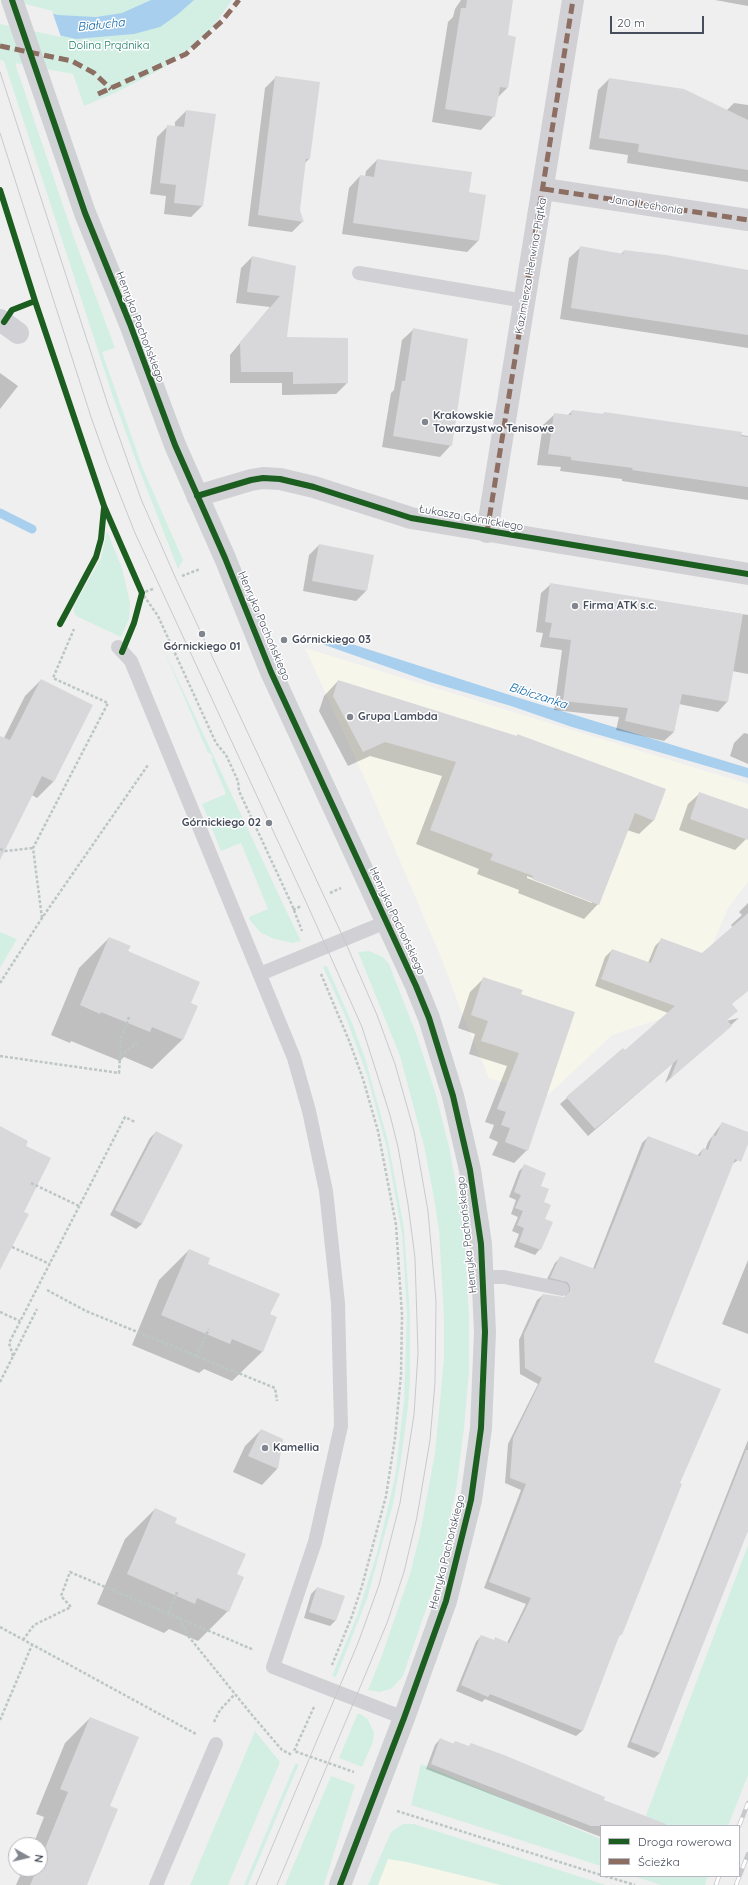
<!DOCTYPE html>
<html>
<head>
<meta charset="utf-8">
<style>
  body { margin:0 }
  #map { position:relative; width:748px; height:1885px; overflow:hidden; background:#f0efef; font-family:Quicksand,sans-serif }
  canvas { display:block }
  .legend { position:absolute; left:600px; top:1825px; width:140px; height:52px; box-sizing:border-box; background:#fff; border:1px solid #b5b8be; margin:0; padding:5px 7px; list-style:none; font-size:12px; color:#464d5c }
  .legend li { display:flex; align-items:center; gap:8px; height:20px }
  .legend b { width:20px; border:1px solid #b5b8be }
  .north { position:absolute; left:8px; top:1837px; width:40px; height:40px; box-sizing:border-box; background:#fff; border:1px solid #b5b8be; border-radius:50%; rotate:98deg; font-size:11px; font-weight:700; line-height:16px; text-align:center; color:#464d5c }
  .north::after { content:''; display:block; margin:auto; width:14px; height:18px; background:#82868f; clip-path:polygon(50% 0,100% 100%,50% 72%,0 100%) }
  .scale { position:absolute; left:610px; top:16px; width:94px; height:18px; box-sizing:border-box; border:2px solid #464d5c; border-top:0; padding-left:5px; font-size:12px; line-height:14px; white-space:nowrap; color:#464d5c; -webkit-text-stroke:3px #fff; paint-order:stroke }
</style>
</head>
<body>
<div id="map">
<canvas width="748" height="1885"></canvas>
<ul class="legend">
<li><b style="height:5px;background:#1b5e20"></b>Droga rowerowa</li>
<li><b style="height:5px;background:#8d6e63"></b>Ścieżka</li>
</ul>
<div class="north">N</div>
<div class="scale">20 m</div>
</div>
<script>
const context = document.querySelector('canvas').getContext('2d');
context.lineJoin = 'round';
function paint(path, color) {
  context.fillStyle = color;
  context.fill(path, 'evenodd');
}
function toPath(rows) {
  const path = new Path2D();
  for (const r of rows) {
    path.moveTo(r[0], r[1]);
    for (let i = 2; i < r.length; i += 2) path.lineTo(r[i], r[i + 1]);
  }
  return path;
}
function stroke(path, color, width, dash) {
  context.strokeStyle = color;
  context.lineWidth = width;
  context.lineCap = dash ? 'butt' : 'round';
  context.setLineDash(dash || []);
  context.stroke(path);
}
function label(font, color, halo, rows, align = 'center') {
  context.font = font + ' Quicksand,sans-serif';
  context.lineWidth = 3;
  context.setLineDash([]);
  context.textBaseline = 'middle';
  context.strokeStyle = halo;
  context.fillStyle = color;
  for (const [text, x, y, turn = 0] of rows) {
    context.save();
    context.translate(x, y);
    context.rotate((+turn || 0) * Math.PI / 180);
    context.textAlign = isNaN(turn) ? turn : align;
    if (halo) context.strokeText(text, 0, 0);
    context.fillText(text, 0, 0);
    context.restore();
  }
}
paint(toPath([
  [305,648,748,784,748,882,728,908,684,1011,612,1035,548,1095,489,1078,460,1008,443,962,369,788],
  [388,1859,407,1862,501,1885,378,1885]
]), '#f7f6eb');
paint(toPath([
  [0,0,232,0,213,27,193,46,160,70,115,93,84,106,73,74,15,63,73,235,115,348,102,352,143,469,183,560,178,569,139,469,113,397,4,61,0,60],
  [107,531,122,568,130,603,129,619,121,637,76,616,74,612,74,606,101,558],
  [162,646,285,908,301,941,293,943,274,939,260,932,249,919,249,917,268,909,241,843,221,851,202,804,226,794,211,758,213,758,210,753,208,753],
  [0,932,17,939,0,968],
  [369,951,383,957,389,964,417,1036,436,1095,450,1151,461,1215,465,1249,469,1316,469,1371,464,1428,456,1490,440,1565,431,1595,403,1676,391,1689,379,1692,368,1690,381,1658,410,1574,420,1534,435,1453,444,1359,444,1318,439,1231,434,1198,424,1146,400,1056,358,952],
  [327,966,352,1023,365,1058,388,1141,404,1228,410,1315,410,1379,408,1407,401,1460,393,1504,367,1599,336,1677,332,1676,357,1616,377,1553,395,1477,404,1401,407,1314,402,1234,387,1149,367,1075,346,1018,323,967],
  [748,1545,748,1775,728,1826,642,1826],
  [358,1713,367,1718,374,1732,373,1742,362,1767,339,1758],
  [255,1731,280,1762,228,1885,190,1885],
  [295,1764,299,1764,248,1885,244,1885],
  [421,1764,601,1839,601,1866,411,1805],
  [331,1776,355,1785,324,1885,285,1885],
  [403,1824,414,1824,606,1885,501,1885,407,1862,388,1859,378,1885,368,1885,391,1832],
  [633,1876,708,1876,705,1885,661,1885]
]), '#d3efe4');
paint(toPath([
  [0,0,58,15,96,17,122,13,151,0,194,0,177,15,160,27,134,34,76,39,0,22],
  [327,636,516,697,748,768,748,778,572,727,511,706,430,682,322,644,322,639]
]), '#a8d0ee');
paint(toPath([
  [0,0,11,0,52,11,61,37,0,24]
]), '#f0efef');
paint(toPath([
  [461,0,512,0,507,36,515,37,507,88,497,98,494,116,481,130,432,122,448,22,453,17,455,9],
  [715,0,748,0,748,6],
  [276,77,309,159,305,163,299,210,303,221,292,232,248,226,265,88],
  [609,79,726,111,734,103,748,105,748,182,627,163,628,155,589,149,598,90],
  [186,111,214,115,202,206,191,217,164,214,166,196,150,194,157,137,168,126,175,127,175,122],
  [377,160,468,193,479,240,467,252,342,234,349,188,360,176,365,177,366,171],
  [581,247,621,254,624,251,748,276,748,348,560,319,569,258],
  [252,257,295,267,286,338,347,383,336,394,282,395,282,383,230,383,230,355,270,307,236,303,241,268],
  [414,329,451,445,440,457,382,447,391,393,394,390,402,340],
  [0,373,18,386,0,409],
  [572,411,602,415,604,413,748,436,748,500,622,481,622,479,560,471,561,467,537,465,543,425,555,414,567,416],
  [319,545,373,556,366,591,356,601,303,591,309,555],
  [551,584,748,615,748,674,732,671,727,702,718,712,679,704,674,732,664,741,616,730,619,717,554,710,562,650,540,647,543,633,536,632,541,593],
  [41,680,91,705,53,782,37,798,32,795,0,848,0,737,4,738,25,696],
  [338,681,654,820,639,834,627,830,598,904,584,919,518,893,519,890,477,874,479,869,416,844,442,776,370,756,348,766,319,711,324,696],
  [527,876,592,901,592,903,527,878],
  [744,733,748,734,748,764,730,756,734,743],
  [700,793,748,810,748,834,746,839,735,850,679,830,688,804],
  [748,903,748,941,744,944,731,925,742,915,739,912],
  [109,938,190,1003,196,1006,182,1040,152,1069,124,1057,120,1061,71,1041,70,1043,51,1035,79,968],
  [662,939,694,1028,739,1018,665,1083,673,1063,588,1136,560,1104,623,1049,625,1051,668,1013,595,986,605,957,612,950,648,963,655,946],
  [484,978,520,995,527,1150,514,1163,492,1155,498,1142,489,1138,494,1125,485,1122,507,1066,469,1054,475,1034,458,1028,470,992],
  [722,1123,748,1134,738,1160,731,1165,653,1363,678,1484,621,1634,618,1637,582,1731,576,1736,485,1699,482,1702,456,1691,476,1642,481,1636,493,1641,496,1638,507,1643,526,1604,484,1588,521,1490,505,1483,508,1444,538,1384,520,1374,519,1340,537,1300,543,1295,565,1298,565,1292,545,1283,555,1263,561,1257,593,1269,642,1143,648,1137,697,1156,703,1149,705,1150,708,1142],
  [156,1132,142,1224,136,1229,110,1215,150,1138],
  [524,1166,540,1186,543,1203,544,1220,540,1249,535,1255,514,1247,519,1234,512,1231,518,1217,511,1214,516,1200,509,1197,519,1171],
  [189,1250,269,1315,276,1318,262,1352,232,1381,204,1369,199,1373,132,1345,159,1280],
  [748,1260,748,1334,722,1324],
  [261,1430,277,1469,262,1485,233,1472,245,1446],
  [748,1440,748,1528,660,1753,654,1758,627,1747],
  [155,1509,236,1575,228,1611,198,1641,169,1629,164,1633,97,1604,125,1539],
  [317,1588,343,1597,335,1621,330,1626,304,1618,311,1594],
  [90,1718,109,1806,86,1885,16,1885,23,1869,40,1869,40,1845,33,1845,44,1817,36,1814,65,1743],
  [440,1739,453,1744,456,1742,602,1800,622,1826,601,1826,601,1837,426,1769,435,1745]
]), '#0003');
stroke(toPath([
  [0,513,32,529]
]), '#a8d0ee', 9);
paint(toPath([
  [467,0,513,0,508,35,516,37,508,88,500,87,495,117,445,109,461,8,466,8],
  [275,76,320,82,310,159,306,159,300,210,304,222,258,215],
  [609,78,684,89,748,120,748,170,638,152,639,144,599,138],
  [186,110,216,114,203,206,174,203,176,185,160,183,167,125,184,127],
  [377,159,472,172,469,192,486,195,479,241,353,223,360,175,374,177],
  [580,246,623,254,624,250,666,255,748,270,748,335,571,308],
  [252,256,296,266,287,337,348,338,348,383,293,384,293,372,241,372,240,342,280,296,247,292],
  [413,328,468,339,452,446,393,436,402,381,405,381],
  [572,410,604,414,604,412,742,432,741,436,748,437,748,487,632,470,633,468,571,460,571,457,548,454,554,413,571,415],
  [319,544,374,555,367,591,312,581],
  [550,583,743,614,728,702,682,694,674,732,625,721,628,708,563,701,571,640,549,637,552,623,545,622],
  [41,679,93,705,54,782,42,776,0,860,0,736,10,740],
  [338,680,517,736,517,734,666,789,654,821,635,813,599,905,532,879,533,876,490,860,493,854,430,830,456,762,385,742,363,752,333,696],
  [699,792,748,809,748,840,690,819],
  [748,913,748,991,732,1004,738,1011,727,1020,732,1026,670,1079,678,1059,595,1129,566,1097,623,1048,625,1050,675,1006,601,979,612,949,651,963,661,938,702,953],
  [109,937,131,946,128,951,200,982,191,1003,198,1006,183,1040,152,1027,150,1032,101,1012,100,1014,80,1005],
  [483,977,523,990,521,994,575,1012,528,1151,505,1142,510,1128,501,1125,506,1112,497,1109,519,1053,481,1041,488,1021,471,1015],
  [722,1122,748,1132,748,1144,741,1162,735,1159,654,1362,721,1389,680,1483,682,1484,622,1635,620,1634,583,1731,490,1694,488,1697,461,1685,481,1635,494,1640,495,1637,509,1643,531,1598,489,1582,526,1484,510,1478,513,1438,542,1378,525,1368,524,1334,543,1294,564,1297,570,1291,570,1286,567,1282,550,1278,560,1256,595,1269,648,1136,700,1156,703,1148,708,1150,713,1135,716,1136],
  [0,1126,28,1141,26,1146,51,1158,24,1212,29,1214,0,1270],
  [156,1131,183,1145,142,1224,115,1210],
  [524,1164,546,1173,541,1186,549,1189,544,1202,551,1205,545,1219,553,1222,541,1250,519,1242,524,1228,517,1225,523,1211,515,1208,521,1195,514,1192],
  [189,1249,210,1258,208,1264,280,1294,270,1314,277,1317,263,1352,232,1339,230,1344,161,1315],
  [261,1429,283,1439,278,1469,248,1456],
  [746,1450,748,1450,748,1531,660,1753,631,1742],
  [155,1508,177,1518,175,1523,246,1554,237,1574,244,1577,229,1612,197,1598,195,1604,127,1574],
  [317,1587,345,1596,336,1621,309,1612],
  [90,1717,139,1737,110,1806,118,1809,87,1885,30,1885,37,1869,40,1869,40,1861,68,1792,60,1789],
  [440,1738,454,1744,455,1741,469,1746,471,1743,504,1755,605,1797,604,1800,666,1824,666,1826,591,1826,550,1810,431,1764]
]), '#d8d8db');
stroke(toPath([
  [182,576,200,569],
  [153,589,142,593,158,616,216,743,226,755,238,781,239,791,292,905,302,931],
  [0,849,5,851,33,848],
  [330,893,341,888],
  [293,910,301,906],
  [42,918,33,848,108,703,53,678,74,629],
  [321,974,350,1043,363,1079,378,1131,396,1225,402,1315,401,1375,395,1438,386,1496,362,1586,352,1616,332,1665],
  [0,983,42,918,148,765],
  [0,1056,119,1073,121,1038,129,1017],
  [120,1056,137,1043],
  [31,1183,79,1206],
  [12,1247,50,1264],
  [47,1290,86,1311,275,1388,277,1401],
  [0,1312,20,1321],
  [13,1356,9,1343,125,1117,135,1122],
  [196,1357,209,1329],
  [0,1382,37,1309],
  [168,1613,178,1590],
  [179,1618,189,1637,252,1715,282,1750,292,1755],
  [0,1627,196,1734],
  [23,1640,34,1625,71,1607,61,1596,70,1572,254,1650],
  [314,1707,294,1751,354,1772],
  [0,1720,32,1645],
  [214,1722,220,1710,235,1694],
  [397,1811,601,1875],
  [605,1876,635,1885]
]), '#bbc6c5', 2.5, [3, 2]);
stroke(toPath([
  [359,273,525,301],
  [118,647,131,661,294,1058,309,1111,326,1191,338,1303,341,1426,315,1542,273,1667,404,1718],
  [260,974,386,922],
  [484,1277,504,1277,562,1289],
  [156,1885,216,1744]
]), '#d1d1d5', 14);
stroke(toPath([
  [544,189,748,220],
  [0,320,18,333],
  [197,496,251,480,263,478,280,479,314,487,411,518,748,574],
  [487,532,573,0]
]), '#d1d1d5', 22);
stroke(toPath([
  [12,0,85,213,130,324,175,445,225,558,271,672,416,986,429,1018,453,1096,470,1170,481,1244,485,1332,481,1428,471,1500,446,1601,404,1718,340,1885]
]), '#d0d1d5', 22);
stroke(toPath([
  [0,72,109,408,141,499,176,579,344,939,377,1015,395,1064,414,1131,428,1211,436,1301,435,1383,430,1440,417,1517,404,1572,387,1623,277,1885],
  [0,133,91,417,107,462,135,533,307,904,362,1027,390,1115,398,1147,408,1204,415,1258,418,1353,414,1415,400,1503,379,1585,358,1643,256,1885]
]), '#c8c9cc', 1);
const rail = toPath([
  [739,1826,748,1803],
  [716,1885,719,1876],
  [736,1885,748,1854]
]);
stroke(rail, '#c8c9cc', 4.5);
stroke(rail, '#fff', 3, [9]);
stroke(toPath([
  [0,46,72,61,94,73,111,89],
  [98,94,186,54,222,21,239,0],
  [544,189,748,220],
  [487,532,573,0]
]), '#8d6e63', 5, [10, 5]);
stroke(toPath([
  [12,0,85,213,130,324,175,445,225,558,271,672,416,986,429,1018,453,1096,470,1170,481,1244,485,1332,481,1428,471,1500,446,1601,404,1718,340,1885],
  [0,190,35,301,12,310,4,322],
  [35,301,104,506,142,593,134,623,122,652],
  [197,496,251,480,263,478,280,479,314,487,411,518,748,574],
  [60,624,96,557,101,539,104,508]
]), '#1b5e20', 6);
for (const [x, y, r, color] of [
  [425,422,4,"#82868f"],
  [575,606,4,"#82868f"],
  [202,634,4,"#82868f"],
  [284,640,4,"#82868f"],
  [350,717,4,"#82868f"],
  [269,823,4,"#82868f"],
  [265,1448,4,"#82868f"]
]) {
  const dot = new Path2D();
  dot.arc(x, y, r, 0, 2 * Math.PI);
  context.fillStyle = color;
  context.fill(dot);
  stroke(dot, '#fff', 1.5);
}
label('11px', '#167e61', '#fff', [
  ["Dolina Prądnika",109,46]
]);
label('11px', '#464d5c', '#fff', [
  ["Jana Lechonia",646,205,9],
  ["Kazimierza Herwina-Piątka",531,266,-80],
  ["Henryka Pachońskiego",140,327,69],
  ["Łukasza Górnickiego",471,518,10],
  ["Henryka Pachońskiego",264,626,67],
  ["Henryka Pachońskiego",397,921,65],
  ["Henryka Pachońskiego",467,1235,-96],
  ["Henryka Pachońskiego",447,1552,-76]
]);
label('bold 11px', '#464d5c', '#fff', [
  ["Krakowskie",433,416],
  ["Towarzystwo Tenisowe",433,429],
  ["Firma ATK s.c.",583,606],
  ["Górnickiego 03",292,640],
  ["Górnickiego 01",202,647,"center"],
  ["Grupa Lambda",358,717],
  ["Górnickiego 02",261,823,"right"],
  ["Kamellia",273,1448]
], 'left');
label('italic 12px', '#0b66ab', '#fff', [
  ["Białucha",101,25,-6],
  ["Bibiczanka",538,696,18]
]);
</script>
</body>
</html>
